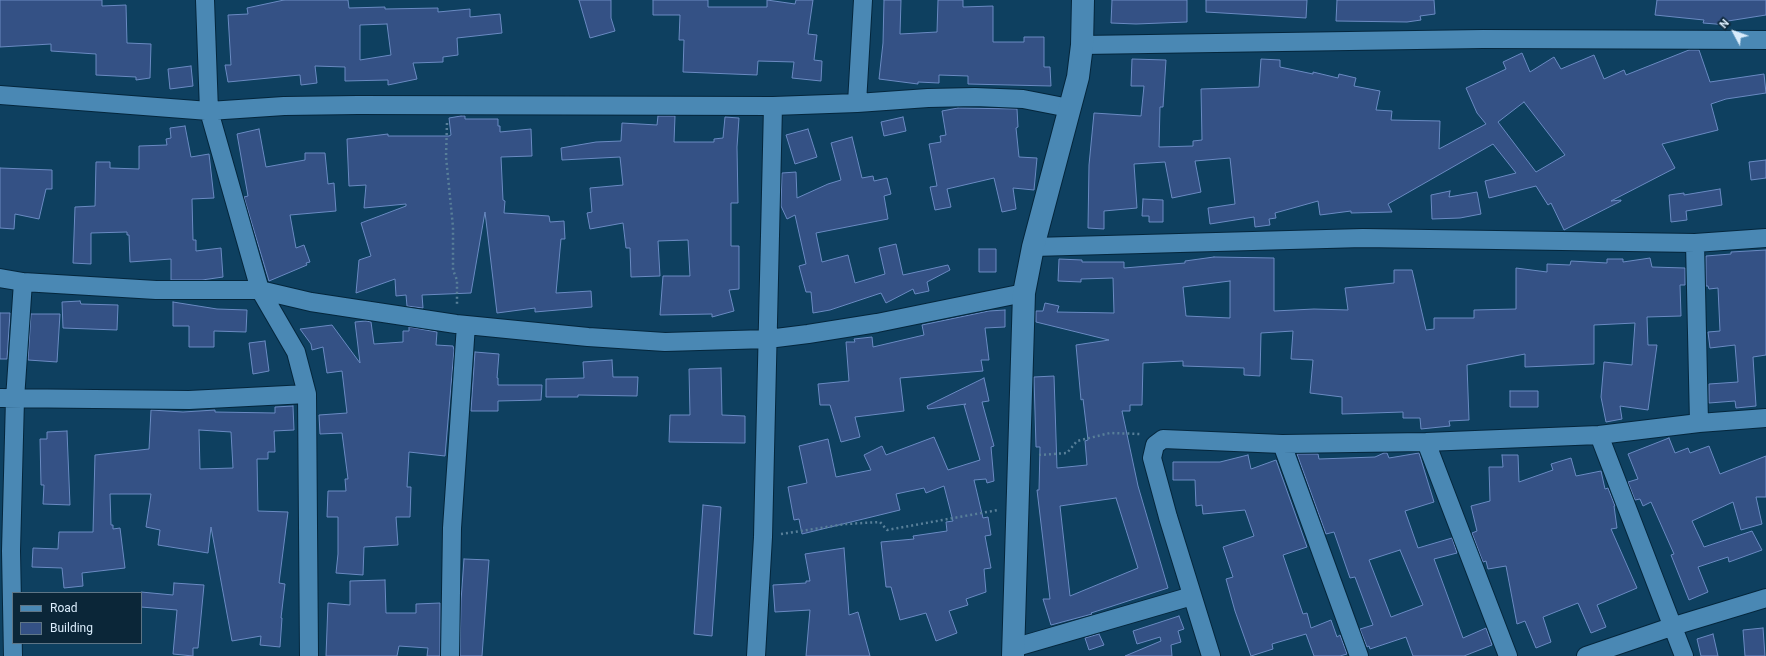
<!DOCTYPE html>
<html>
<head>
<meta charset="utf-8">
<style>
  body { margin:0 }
  #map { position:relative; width:1766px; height:656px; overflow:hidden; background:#0e4060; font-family:Roboto,sans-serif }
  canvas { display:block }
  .legend { position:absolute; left:12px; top:592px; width:130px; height:52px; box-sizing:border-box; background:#0b2638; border:1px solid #5e7586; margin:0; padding:5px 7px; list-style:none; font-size:12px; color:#daecfb }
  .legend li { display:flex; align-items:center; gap:8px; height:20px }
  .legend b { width:20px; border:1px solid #5e7586 }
  .north { position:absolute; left:1714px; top:12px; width:40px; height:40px; -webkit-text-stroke:3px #0b2638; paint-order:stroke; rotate:311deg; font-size:11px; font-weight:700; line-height:16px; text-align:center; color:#daecfb }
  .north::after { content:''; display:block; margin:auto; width:14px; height:18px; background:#daecfb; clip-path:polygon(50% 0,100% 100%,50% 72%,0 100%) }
</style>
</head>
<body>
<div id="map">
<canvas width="1766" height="656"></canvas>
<ul class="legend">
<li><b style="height:5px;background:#4a88b4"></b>Road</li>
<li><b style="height:11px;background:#345185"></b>Building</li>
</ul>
<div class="north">N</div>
</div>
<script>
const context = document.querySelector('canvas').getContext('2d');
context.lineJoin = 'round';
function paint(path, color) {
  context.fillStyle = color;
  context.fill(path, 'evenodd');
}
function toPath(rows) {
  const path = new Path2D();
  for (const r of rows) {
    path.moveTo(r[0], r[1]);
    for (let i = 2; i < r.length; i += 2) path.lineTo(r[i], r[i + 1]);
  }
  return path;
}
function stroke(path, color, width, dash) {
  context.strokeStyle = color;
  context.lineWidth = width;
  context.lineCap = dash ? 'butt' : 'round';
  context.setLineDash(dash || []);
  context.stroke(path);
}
const building = toPath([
  [0,0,102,0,102,6,126,5,127,43,151,44,150,78,136,80,136,77,96,75,96,54,51,51,51,44,0,47,0,0],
  [284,0,348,0,349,8,385,7,385,9,438,8,438,12,470,9,470,17,500,14,502,33,457,38,458,55,443,57,443,62,413,63,417,79,388,85,388,80,345,81,345,67,315,66,317,83,301,85,300,75,228,82,225,65,231,65,228,15,248,14,247,8,284,0],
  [387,24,391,55,360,60,360,25,387,24],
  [579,0,611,0,611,18,615,31,590,38,579,0],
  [653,0,708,0,708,7,767,7,767,0,795,4,796,0,813,0,808,34,817,35,814,60,822,61,821,81,792,78,794,62,758,61,757,75,683,72,684,40,679,40,680,15,653,15,653,0],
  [884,0,901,0,900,34,937,32,938,0,963,0,963,7,993,6,993,42,1024,42,1024,37,1044,37,1044,67,1050,67,1051,86,968,84,968,76,939,75,939,83,918,82,918,84,879,79,883,43,884,0],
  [1112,0,1187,0,1187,22,1136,24,1111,23,1112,0],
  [1206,0,1307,0,1306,18,1206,12,1206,0],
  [1337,0,1434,0,1435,14,1420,16,1421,20,1407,22,1336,21,1337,0],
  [1657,0,1766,0,1766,15,1728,21,1728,25,1703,23,1704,20,1655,15,1657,0],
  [1689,50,1699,50,1710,82,1764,74,1766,93,1726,99,1711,104,1718,130,1662,144,1675,168,1611,201,1621,200,1621,201,1564,230,1551,203,1548,205,1536,186,1489,198,1485,181,1516,173,1493,144,1388,204,1392,212,1351,213,1351,211,1320,215,1318,201,1275,213,1276,218,1269,219,1270,225,1255,227,1254,217,1210,224,1208,208,1235,204,1230,158,1195,161,1201,192,1172,198,1165,162,1134,164,1137,208,1104,211,1104,229,1088,228,1089,165,1094,113,1141,116,1144,86,1131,86,1132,59,1166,60,1163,107,1160,107,1159,147,1193,146,1193,141,1202,140,1201,89,1259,87,1261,59,1280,60,1280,67,1313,74,1313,72,1338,78,1339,74,1356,78,1354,86,1380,91,1376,110,1392,111,1391,120,1440,121,1439,149,1486,124,1477,113,1466,88,1506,69,1503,62,1522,53,1530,72,1554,57,1561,69,1594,55,1604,79,1624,70,1626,75,1689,50],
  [1524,102,1565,155,1536,172,1498,122,1524,102],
  [191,66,193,86,170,89,168,69,191,66],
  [958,108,1017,109,1018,127,1016,128,1019,157,1037,158,1034,190,1013,188,1016,209,1002,212,994,178,947,189,951,207,935,210,930,187,937,186,929,144,941,142,940,136,946,135,942,111,958,108],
  [461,116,465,116,465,119,498,119,498,126,500,126,500,132,531,129,532,156,501,157,503,200,505,201,504,213,549,216,550,222,564,221,565,239,561,239,556,293,591,291,592,307,535,312,535,308,497,313,485,212,471,293,422,295,423,308,407,306,406,295,396,296,395,279,356,293,359,260,371,256,361,223,406,206,406,204,364,208,366,185,349,186,347,139,388,134,388,136,449,136,451,135,449,118,461,116],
  [658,116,675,116,674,142,714,142,714,139,723,138,725,117,739,118,737,147,738,203,731,203,731,246,739,246,739,289,729,290,734,311,712,317,712,314,660,315,663,276,690,276,688,240,658,241,660,276,631,277,630,248,626,248,623,223,590,229,587,213,592,212,590,188,623,185,620,157,562,160,561,148,596,142,621,141,622,123,657,125,658,116],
  [903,117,906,131,884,136,881,122,903,117],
  [185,126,191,157,209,154,214,198,192,199,193,240,196,240,196,251,221,248,223,277,202,280,171,280,171,259,130,262,129,235,127,235,127,232,91,233,91,264,73,263,75,207,95,206,96,162,110,162,110,168,139,169,139,146,167,145,166,139,171,138,170,128,185,126],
  [259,129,266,167,305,160,305,153,325,153,328,184,334,183,336,211,290,215,296,248,304,245,310,262,306,263,307,265,269,281,244,197,248,196,237,134,259,129],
  [808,129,817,157,795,164,786,135,808,129],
  [852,137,862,178,873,176,874,181,887,178,891,194,884,196,888,219,816,233,822,262,848,255,855,283,885,274,879,248,896,244,903,275,948,265,950,270,927,282,929,291,915,294,913,289,886,303,881,293,830,310,813,313,811,292,806,292,799,266,806,264,795,215,787,219,781,206,782,173,796,172,797,198,828,184,841,180,831,143,852,137],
  [1766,160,1766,178,1751,180,1749,162,1766,160],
  [0,168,52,170,52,189,46,189,39,219,15,214,14,229,0,228,0,168],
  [1720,189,1722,205,1686,211,1687,220,1671,222,1669,195,1684,193,1684,195,1720,189],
  [1450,191,1449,197,1477,192,1481,214,1460,218,1432,219,1431,195,1450,191],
  [1143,199,1163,200,1163,222,1149,222,1149,216,1142,216,1143,199],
  [979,249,996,249,996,272,979,272,979,249],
  [1766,250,1766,355,1753,357,1756,406,1736,408,1735,401,1709,403,1709,384,1738,382,1735,345,1710,348,1708,332,1720,331,1718,288,1709,289,1708,286,1706,286,1706,256,1731,254,1731,252,1766,250],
  [1214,257,1274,258,1274,311,1314,309,1348,310,1345,288,1394,283,1394,270,1412,270,1426,330,1434,329,1434,318,1474,318,1474,310,1516,309,1516,268,1547,272,1547,264,1570,265,1571,261,1607,263,1607,259,1623,259,1623,262,1650,258,1652,267,1685,268,1685,285,1680,285,1681,316,1647,317,1648,345,1657,345,1648,410,1620,406,1622,419,1606,422,1601,397,1604,362,1632,365,1635,323,1594,325,1594,364,1525,367,1525,354,1467,365,1469,420,1449,421,1450,426,1421,429,1420,418,1403,418,1403,412,1342,414,1342,397,1310,393,1313,360,1291,359,1293,331,1261,333,1260,376,1244,375,1244,368,1183,366,1183,361,1143,363,1142,405,1130,405,1130,411,1122,411,1138,486,1168,588,1091,613,1092,614,1051,625,1043,599,1050,599,1037,490,1039,490,1040,447,1036,447,1034,377,1054,376,1057,468,1087,465,1085,441,1088,440,1083,399,1081,400,1076,345,1109,340,1036,322,1036,311,1043,311,1045,303,1059,306,1057,312,1114,313,1113,278,1081,279,1081,282,1058,281,1059,259,1082,260,1082,262,1124,262,1124,268,1185,263,1185,261,1214,257],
  [1230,281,1230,318,1186,316,1183,287,1230,281],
  [1116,498,1138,568,1070,596,1060,506,1116,498],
  [80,301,81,304,118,305,117,330,63,328,62,302,80,301],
  [173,302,217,309,247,310,246,332,214,331,214,347,189,347,189,326,173,326,173,302],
  [1005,310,1005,327,985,328,989,360,981,360,983,371,900,378,904,411,855,417,860,437,841,442,830,405,820,405,818,384,849,381,846,342,855,342,854,339,872,337,873,347,924,335,922,325,989,311,1005,310],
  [0,313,10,313,7,359,0,359,0,313],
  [31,314,60,314,57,362,28,360,31,314],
  [366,321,371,322,374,344,403,342,403,331,409,331,409,327,437,332,436,345,453,346,454,350,445,456,409,452,407,487,411,487,410,517,396,517,398,545,364,547,363,575,336,573,338,554,338,517,327,517,328,491,346,491,345,479,348,479,342,433,320,434,319,415,347,413,342,371,327,373,323,347,312,350,311,344,300,329,332,325,360,363,355,322,366,321],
  [265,341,269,371,253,374,249,343,265,341],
  [475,352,499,354,497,378,498,378,498,385,542,385,541,400,498,401,498,411,471,411,475,352],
  [612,360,613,377,638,377,637,396,578,395,578,397,546,397,546,379,584,378,583,362,612,360],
  [721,368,722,415,745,416,745,443,669,442,670,415,690,415,689,369,721,368],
  [984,378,989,401,982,402,994,446,991,447,994,481,987,483,986,479,974,480,983,518,988,517,991,535,985,536,991,568,984,569,986,592,966,599,968,605,949,611,957,633,936,641,926,613,900,620,891,587,886,587,881,542,914,539,913,536,947,531,946,522,953,521,944,486,926,493,924,488,896,494,900,510,802,534,799,519,794,520,788,487,807,483,799,446,828,439,836,477,871,470,864,455,882,446,886,455,934,437,948,470,980,460,964,405,966,404,928,409,927,406,984,378],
  [1510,391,1538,391,1538,407,1510,407,1510,391],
  [293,406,294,430,274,431,275,452,268,452,268,459,257,459,258,511,288,512,279,583,285,584,281,618,282,618,280,647,260,645,261,636,232,641,211,527,208,553,158,545,160,530,146,527,151,494,110,494,111,525,113,525,113,529,120,528,125,568,82,573,83,586,64,588,62,568,32,567,33,548,58,549,59,532,93,532,95,455,149,449,151,410,183,412,215,410,215,412,275,413,275,407,293,406],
  [199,430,231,432,233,468,200,469,199,430],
  [67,431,70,505,43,504,44,485,41,485,40,439,47,439,47,432,67,431],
  [1669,438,1675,453,1688,448,1690,453,1709,446,1720,474,1766,456,1766,497,1756,497,1762,524,1741,530,1733,502,1692,521,1704,547,1752,531,1762,550,1729,562,1728,557,1698,567,1708,592,1689,600,1671,555,1674,554,1651,502,1643,506,1640,499,1635,500,1628,482,1638,479,1628,454,1669,438],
  [1384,453,1387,453,1389,458,1419,453,1434,502,1405,511,1418,548,1452,538,1457,553,1434,559,1463,638,1486,628,1492,645,1464,656,1413,656,1406,637,1370,649,1369,646,1367,647,1360,629,1373,625,1355,577,1350,578,1334,532,1326,534,1297,454,1318,454,1319,459,1375,457,1384,453],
  [1400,550,1423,605,1391,617,1369,560,1400,550],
  [1248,455,1251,469,1276,460,1307,547,1283,555,1303,614,1307,613,1311,628,1331,620,1337,637,1340,635,1347,654,1340,656,1314,656,1306,634,1272,644,1273,649,1251,656,1235,611,1226,579,1233,577,1223,547,1254,536,1245,510,1203,514,1202,505,1196,506,1195,480,1173,480,1173,462,1220,462,1248,455],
  [1502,455,1518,455,1519,482,1553,470,1551,464,1571,458,1576,476,1601,471,1605,489,1608,488,1615,506,1614,506,1617,528,1611,529,1637,588,1597,605,1606,627,1591,633,1578,603,1543,617,1551,642,1536,648,1525,621,1517,624,1506,566,1488,569,1486,561,1483,562,1472,533,1477,531,1471,506,1490,501,1489,467,1503,467,1502,455],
  [703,505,721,507,712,636,694,634,703,505],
  [844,548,849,615,858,612,870,656,806,656,810,610,775,612,773,585,806,583,806,581,810,581,805,554,844,548],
  [464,559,489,560,482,656,460,656,461,601,464,559],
  [385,580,386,613,416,613,416,604,440,603,440,656,427,656,428,648,399,646,397,656,326,656,328,603,350,605,350,581,385,580],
  [174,583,204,585,198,648,193,648,193,656,173,654,177,610,141,607,141,592,173,595,174,583],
  [1179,616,1184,629,1178,631,1181,642,1171,645,1172,656,1125,656,1161,641,1160,637,1137,644,1133,631,1179,616],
  [1763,628,1765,656,1745,656,1743,630,1763,628],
  [1099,634,1104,645,1089,650,1085,638,1099,634],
  [1713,634,1718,656,1701,656,1697,639,1713,634]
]);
paint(building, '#345185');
stroke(building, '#6a8ac2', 1);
const street = toPath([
  [205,0,209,111,260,290,296,352,307,394,309,656],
  [1082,45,1483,39,1766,40],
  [0,95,209,111,284,106,358,105,773,106],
  [857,103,928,98,975,97,1023,99,1069,108],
  [1695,243,1699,423],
  [1033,247,1363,238,1695,243,1766,238],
  [0,278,23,282,156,290,260,290,311,302,456,324,588,337,665,342,768,339,808,334,877,323,1024,293],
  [0,398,189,400,307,394],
  [1599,435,1684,656],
  [1426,442,1508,656],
  [1282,444,1359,656],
  [1013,648,1192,596],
  [13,656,11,551,15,399,23,282],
  [450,656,452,528,466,325],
  [756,656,763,537,773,106,857,103,863,0],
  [1211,656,1168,517,1152,458,1155,445,1163,439,1282,444,1426,442,1599,435,1699,423,1766,418],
  [1586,656,1674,626,1766,598]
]);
const secondary = toPath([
  [1013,656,1024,293,1033,247,1078,77,1082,45,1083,0]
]);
stroke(street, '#04263c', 20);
stroke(secondary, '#04263c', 24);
stroke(toPath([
  [447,123,446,157,453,227,453,270,457,280,457,305],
  [1039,455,1067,453,1077,441,1110,433,1141,434],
  [781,534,846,524,880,522,887,530,998,510]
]), '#587f99', 2.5, [2, 3]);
stroke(street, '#4a88b4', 18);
stroke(secondary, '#4a88b4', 22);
</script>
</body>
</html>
